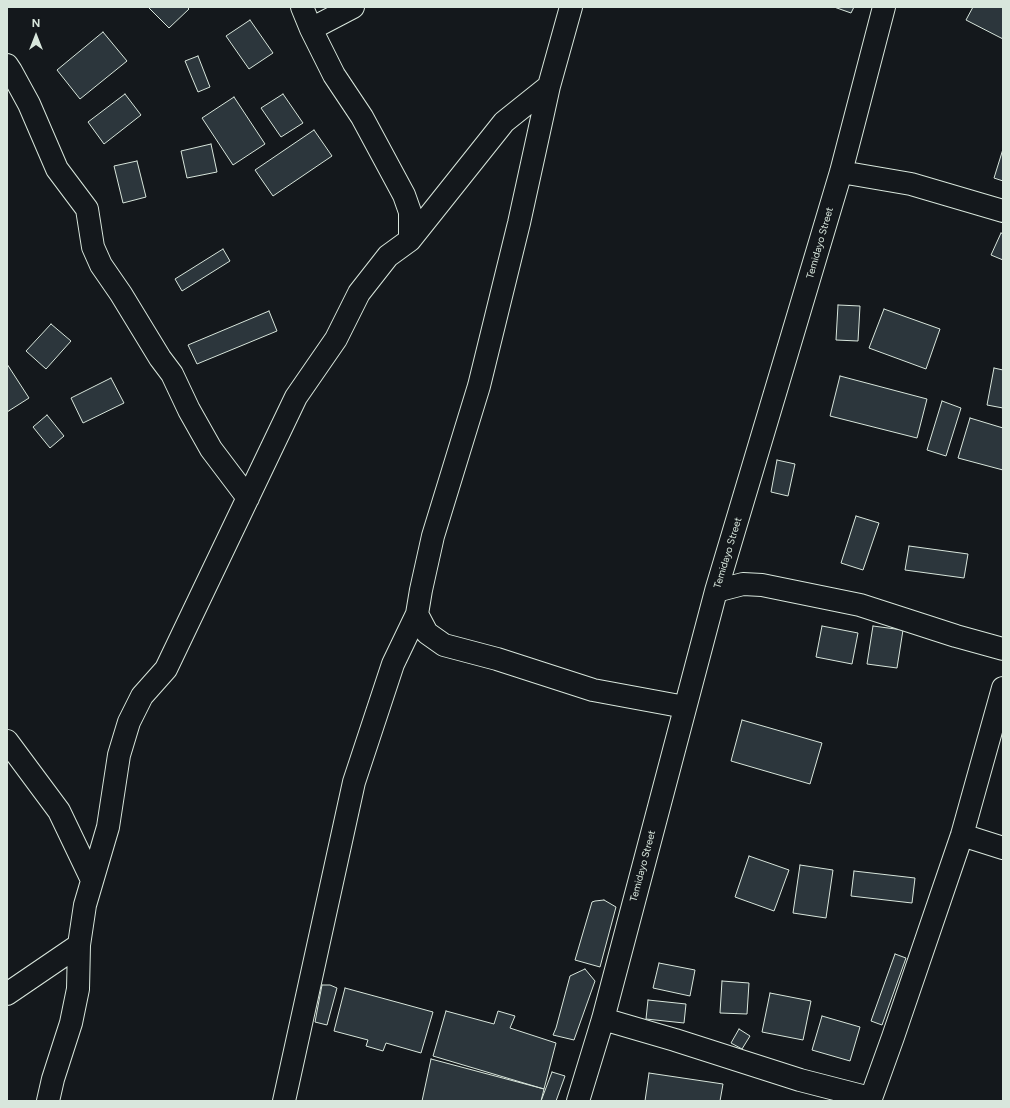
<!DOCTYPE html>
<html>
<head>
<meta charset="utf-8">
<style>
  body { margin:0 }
  #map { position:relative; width:1010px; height:1108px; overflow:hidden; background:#14181c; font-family:Figtree,sans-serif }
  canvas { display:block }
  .frame { position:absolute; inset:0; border:8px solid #d8e6dc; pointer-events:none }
  .north { position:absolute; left:16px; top:16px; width:40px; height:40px; -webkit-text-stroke:3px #14181c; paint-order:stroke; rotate:0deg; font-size:11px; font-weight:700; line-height:16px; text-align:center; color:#d8e6dc }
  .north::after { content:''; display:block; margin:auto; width:14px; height:18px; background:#d8e6dc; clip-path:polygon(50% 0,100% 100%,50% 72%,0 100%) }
</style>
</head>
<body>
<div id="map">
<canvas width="1010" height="1108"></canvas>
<div class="frame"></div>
<div class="north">N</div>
</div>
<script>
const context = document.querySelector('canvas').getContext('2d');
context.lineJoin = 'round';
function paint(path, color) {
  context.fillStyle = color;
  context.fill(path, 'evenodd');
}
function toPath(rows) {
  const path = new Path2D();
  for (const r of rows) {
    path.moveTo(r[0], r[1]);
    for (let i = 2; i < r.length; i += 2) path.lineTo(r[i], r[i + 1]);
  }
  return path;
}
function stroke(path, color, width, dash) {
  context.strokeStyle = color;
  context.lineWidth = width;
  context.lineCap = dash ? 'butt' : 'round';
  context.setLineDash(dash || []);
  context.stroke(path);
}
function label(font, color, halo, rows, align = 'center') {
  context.font = font + ' Figtree,sans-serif';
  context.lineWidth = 3;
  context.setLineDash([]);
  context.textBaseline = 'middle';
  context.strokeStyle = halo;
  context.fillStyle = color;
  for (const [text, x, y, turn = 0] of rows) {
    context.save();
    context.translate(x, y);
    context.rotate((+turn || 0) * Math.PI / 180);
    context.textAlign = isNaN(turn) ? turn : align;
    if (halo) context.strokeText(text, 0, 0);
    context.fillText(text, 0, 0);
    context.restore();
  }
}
const building = toPath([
  [148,7,187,7,189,9,169,28,148,7],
  [834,7,854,7,851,13,834,7],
  [973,7,1003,7,1003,39,966,20,973,7],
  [250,20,273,53,249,69,226,36,250,20],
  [103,32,127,61,80,99,57,70,103,32],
  [198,56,210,87,198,92,185,61,198,56],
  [125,94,141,115,104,144,88,122,125,94],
  [283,94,303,123,281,137,261,108,283,94],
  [234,97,265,144,233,165,202,118,234,97],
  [314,130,332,156,273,196,255,170,314,130],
  [211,144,217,172,187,178,181,151,211,144],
  [1003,149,1003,181,994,178,1003,149],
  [137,161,146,197,123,203,114,166,137,161],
  [1001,233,1003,234,1003,260,991,255,1001,233],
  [223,249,230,261,182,291,175,279,223,249],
  [838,305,860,306,858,341,836,340,838,305],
  [884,309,940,329,926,369,869,348,884,309],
  [269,311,277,331,197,364,188,345,269,311],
  [51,324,71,341,46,369,26,351,51,324],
  [7,364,29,398,7,412,7,364],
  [994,368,1003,370,1003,408,987,405,994,368],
  [840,376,927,399,917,438,830,416,840,376],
  [111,378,124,403,83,423,71,398,111,378],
  [942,401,961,408,946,456,927,450,942,401],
  [47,415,64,436,50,448,33,427,47,415],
  [970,418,1003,428,1003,470,958,458,970,418],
  [777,460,795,464,788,496,771,492,777,460],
  [856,516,879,523,863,570,841,563,856,516],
  [909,546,968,554,964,578,905,570,909,546],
  [822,626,858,633,852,664,816,657,822,626],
  [873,626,903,630,897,668,867,664,873,626],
  [742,720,822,743,810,784,731,761,742,720],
  [749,856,789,870,774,911,735,897,749,856],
  [800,865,833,870,826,918,793,913,800,865],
  [854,871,915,878,912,903,851,896,854,871],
  [604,900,616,907,600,967,575,960,592,902,595,901,604,900],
  [895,954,906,958,882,1025,871,1021,895,954],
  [659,963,695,970,690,996,653,988,659,963],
  [585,969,595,981,574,1040,553,1035,556,1028,570,976,585,969],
  [722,981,749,983,747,1014,720,1013,722,981],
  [322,985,330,985,337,988,327,1025,315,1022,322,985],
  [345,988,433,1012,421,1053,386,1043,383,1051,366,1046,368,1040,334,1031,345,988],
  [770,993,811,1001,803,1040,762,1032,770,993],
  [648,1000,686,1004,684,1023,646,1019,648,1000],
  [446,1011,494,1024,498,1011,515,1016,510,1028,556,1043,544,1089,433,1056,446,1011],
  [822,1016,860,1027,850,1061,812,1050,822,1016],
  [739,1029,750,1036,742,1049,731,1043,739,1029],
  [431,1059,544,1089,541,1101,422,1101,431,1059],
  [552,1072,565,1076,556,1101,541,1101,552,1072],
  [649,1073,723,1084,720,1101,645,1101,649,1073]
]);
paint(building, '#2c363c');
stroke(building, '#d8e6dc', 1);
const minor = toPath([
  [302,7,311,29,334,75,362,117,404,195,410,212,410,240],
  [311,29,353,7],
  [7,65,11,71,29,104,57,169,87,209,93,247,101,265,121,294,160,358,172,374,189,410,211,449,248,498],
  [841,172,911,184,1003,211],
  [716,591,743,584,762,585,860,605,956,636,1003,649],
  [417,614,427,633,444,645,497,659,593,690,685,707],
  [7,741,59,811,92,880],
  [962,835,1003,848],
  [7,994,79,945],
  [603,1019,675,1040,800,1080,870,1098],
  [48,1101,53,1079,71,1023,78,989,79,945,85,905,108,827,119,755,129,722,142,696,166,669,296,397,336,339,359,293,388,256,410,240,504,122,549,86],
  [284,1101,354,782,393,664,417,614,421,590,433,536,479,386,519,223,549,86,571,7],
  [578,1101,603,1019,716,591,841,172,884,7],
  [870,1101,893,1037,962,835,1003,688]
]);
stroke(minor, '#d8e6dc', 24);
stroke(minor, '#14181c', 22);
label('10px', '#d8e6dc', '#14181c', [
  ["Temidayo Street",820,243,-74],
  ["Temidayo Street",728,553,-73],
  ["Temidayo Street",643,866,-75]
]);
</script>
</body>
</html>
